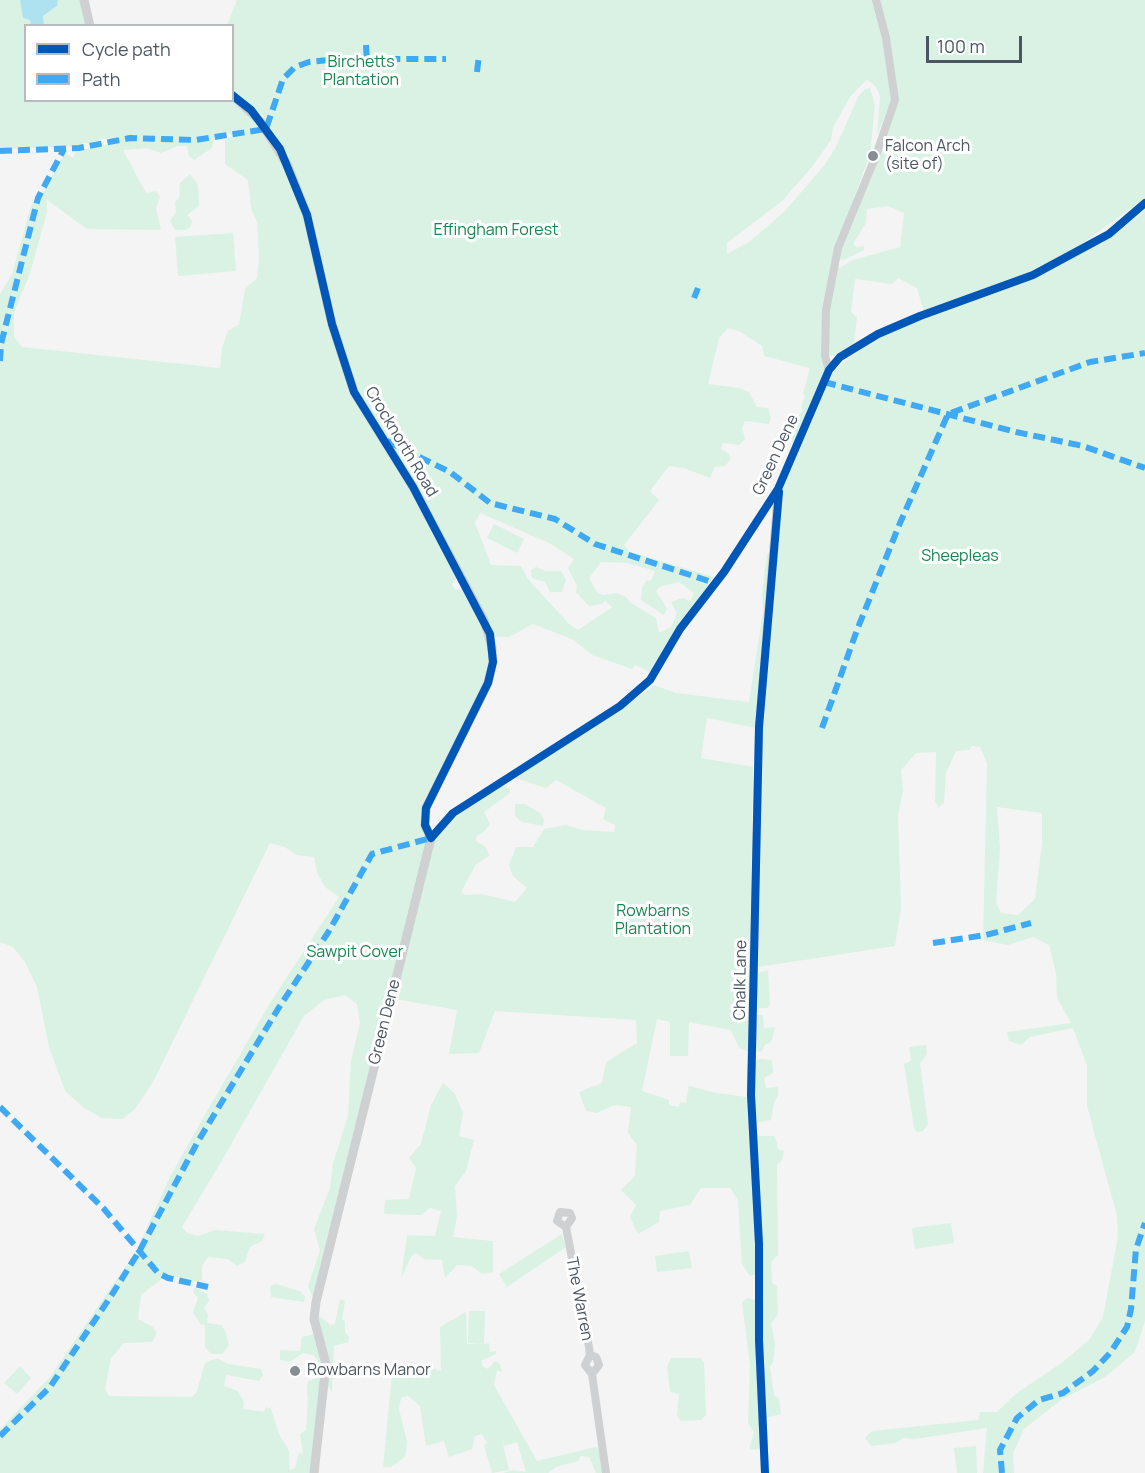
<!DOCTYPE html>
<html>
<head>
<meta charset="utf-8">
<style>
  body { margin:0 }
  #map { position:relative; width:1145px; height:1473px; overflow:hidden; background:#f4f4f4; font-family:Manrope,sans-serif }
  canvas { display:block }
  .legend { position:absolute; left:24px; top:24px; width:210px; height:78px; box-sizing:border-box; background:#fff; border:2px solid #b7bbc0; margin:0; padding:8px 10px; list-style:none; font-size:18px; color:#4a5661 }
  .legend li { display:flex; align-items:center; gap:12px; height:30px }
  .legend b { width:30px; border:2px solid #b7bbc0 }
  .scale { position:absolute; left:926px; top:36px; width:96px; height:27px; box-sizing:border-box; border:3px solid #4a5661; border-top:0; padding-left:8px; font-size:18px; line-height:21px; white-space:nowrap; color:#4a5661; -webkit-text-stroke:4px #fff; paint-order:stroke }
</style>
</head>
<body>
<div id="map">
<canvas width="1145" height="1473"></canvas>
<ul class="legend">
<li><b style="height:8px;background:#0057b8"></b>Cycle path</li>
<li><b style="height:8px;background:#3fa9f5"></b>Path</li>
</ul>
<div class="scale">100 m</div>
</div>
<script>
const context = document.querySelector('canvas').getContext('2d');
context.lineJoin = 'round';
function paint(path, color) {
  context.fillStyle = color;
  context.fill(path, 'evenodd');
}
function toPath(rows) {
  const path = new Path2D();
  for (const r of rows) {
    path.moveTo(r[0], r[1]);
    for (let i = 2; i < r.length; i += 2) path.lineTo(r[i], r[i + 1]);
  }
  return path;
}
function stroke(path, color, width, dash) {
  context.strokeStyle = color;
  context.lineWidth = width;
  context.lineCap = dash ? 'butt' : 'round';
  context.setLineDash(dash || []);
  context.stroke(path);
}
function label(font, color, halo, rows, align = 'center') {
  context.font = font + ' Manrope,sans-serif';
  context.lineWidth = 6;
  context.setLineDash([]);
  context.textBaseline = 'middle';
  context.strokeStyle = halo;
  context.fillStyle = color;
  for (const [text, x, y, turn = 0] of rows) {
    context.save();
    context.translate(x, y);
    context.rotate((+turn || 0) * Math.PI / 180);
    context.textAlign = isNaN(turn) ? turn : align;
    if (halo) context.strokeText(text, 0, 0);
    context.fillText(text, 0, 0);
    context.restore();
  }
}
paint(toPath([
  [0,0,20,0,23,18,30,20,31,25,26,26,26,100,232,100,263,121,264,116,260,113,259,116,233,93,232,26,227,25,237,0,1145,0,1145,198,1065,256,1013,280,924,312,917,288,898,278,892,284,855,279,851,312,857,317,854,343,838,356,827,355,827,310,837,269,853,260,900,247,904,213,888,206,867,209,866,223,853,244,856,247,864,246,864,250,844,260,838,259,892,99,877,135,880,96,876,87,867,79,850,97,833,127,831,140,812,167,782,201,727,243,727,254,749,242,784,212,823,167,835,149,859,95,865,89,870,88,875,105,870,154,835,250,823,310,827,367,794,446,791,439,798,417,802,411,802,403,805,396,803,393,810,368,764,356,762,346,739,331,728,328,719,338,708,384,739,388,749,392,757,407,768,408,771,418,769,424,745,421,742,428,745,439,739,445,723,443,721,449,729,454,731,459,725,466,715,467,710,478,684,468,669,466,650,491,659,500,624,545,630,552,714,577,675,630,650,672,635,665,632,669,592,655,574,640,533,624,509,637,493,637,412,493,457,578,452,584,455,590,463,589,488,638,490,662,485,683,425,805,427,843,384,1013,377,1012,376,1016,382,1018,313,1298,308,1286,320,1250,314,1229,330,1188,333,1163,348,1116,351,1061,360,1023,357,1004,345,995,324,1000,304,1016,221,1162,182,1227,187,1233,198,1236,215,1230,265,1234,262,1241,250,1247,245,1262,237,1266,227,1259,208,1257,202,1266,202,1279,198,1282,167,1275,141,1295,138,1319,153,1327,157,1334,152,1342,124,1343,111,1358,105,1389,109,1396,192,1397,197,1391,205,1363,217,1358,228,1364,261,1369,263,1375,259,1381,226,1375,224,1386,238,1391,244,1402,243,1409,264,1412,266,1407,271,1409,279,1434,289,1451,290,1470,295,1468,299,1452,303,1454,300,1434,306,1430,308,1401,307,1388,308,1381,315,1379,318,1360,313,1355,303,1353,289,1362,280,1360,280,1350,300,1351,302,1337,313,1334,323,1364,311,1473,0,1473,0,1429,50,1377,136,1251,170,1177,199,1125,270,1003,339,897,325,887,317,872,314,857,296,855,285,847,270,843,153,1082,135,1109,123,1119,102,1118,84,1108,65,1091,49,1047,37,987,25,962,13,947,0,942,0,294,12,274,31,206,38,192,42,194,65,153,73,158,76,151,114,143,112,139,100,139,95,144,83,143,82,146,0,149],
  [228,132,233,136,225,140,225,164,248,180,251,208,257,222,259,259,257,278,245,289,239,324,228,331,222,348,220,368,22,347,14,337,14,313,30,273,47,212,47,200,87,229,161,230,156,208,160,197,156,191,146,193,123,150,147,148,161,153,178,146,187,146,189,156,194,160,212,148,215,135],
  [480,513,549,543,574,559,568,568,577,586,576,592,589,606,602,604,605,601,612,607,578,630,569,624,528,579,521,566,491,565,475,523],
  [601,562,628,563,655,571,651,581,647,580,642,588,641,600,664,615,667,609,656,591,659,587,679,582,694,593,690,601,682,598,671,602,677,614,671,627,659,633,656,618,631,603,626,597,617,593,603,595,597,592,589,578],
  [58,0,81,0,86,25,44,25,43,16,57,6],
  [190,174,198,185,199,206,187,215,192,220,191,226,186,230,175,230,170,221,176,212,175,202,179,198,180,183],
  [1145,210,1145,1321,1135,1352,1105,1377,1061,1400,1024,1429,1013,1453,1014,1473,983,1473,987,1428,914,1439,903,1438,896,1443,871,1446,865,1438,872,1431,978,1420,980,1412,997,1412,1017,1393,1063,1362,1089,1340,1103,1317,1118,1236,1117,1216,1087,1106,1087,1066,1073,1028,1030,1037,1021,1045,1009,1041,1007,1032,1071,1023,1057,998,1056,974,1049,945,1033,937,1008,945,983,940,987,763,980,747,972,746,969,750,956,751,946,773,944,803,939,807,935,801,936,752,916,753,901,770,903,791,898,815,901,908,895,946,758,967,762,742,780,495,832,374,846,360,874,341,912,322,1035,278,1114,235],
  [997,807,1042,813,1042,844,1035,899,1018,915,1001,913,996,903,1000,849],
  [233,233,236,271,178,276,175,237],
  [494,524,524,539,517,553,487,538],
  [772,548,756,728,707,718,701,758,753,767,749,1052,739,1048,731,1030,689,1022,688,1056,670,1056,670,1022,657,1019,642,1091,669,1100,669,1105,679,1107,680,1102,686,1103,689,1086,716,1093,747,1097,757,1274,750,1276,742,1264,738,1200,730,1188,701,1188,690,1205,660,1211,659,1222,638,1234,630,1217,636,1205,621,1190,635,1176,637,1145,628,1133,631,1107,614,1105,597,1113,586,1111,579,1092,602,1083,606,1062,637,1043,636,1020,495,1011,479,1053,449,1054,457,1010,395,999,432,843,447,824,463,811,501,785,510,789,510,793,484,812,490,824,484,832,476,836,476,841,486,847,489,856,476,864,461,892,465,895,482,894,515,902,527,888,513,876,509,865,516,847,533,847,544,829,566,825,582,830,614,832,615,825,603,819,606,808,556,780,546,788,515,778,516,774,634,700,654,685,676,693,749,702,763,612,762,594,765,568,767,555],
  [536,567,546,571,561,571,566,580,562,592,550,592,545,582,532,578,531,570],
  [515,804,525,804,540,813,544,819,543,826,522,822,515,816],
  [768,970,770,1004,767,1008,758,1008,756,974],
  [757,1015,763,1015,764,1028,775,1027,771,1042,765,1045,761,1052,754,1051],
  [926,1045,927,1054,920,1063,928,1124,923,1131,917,1132,914,1128,904,1064,911,1061,909,1047],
  [759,1059,772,1060,773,1073,764,1078,766,1088,778,1087,778,1095,774,1103,771,1120,754,1123,754,1062],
  [443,1083,455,1094,463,1113,459,1136,474,1140,466,1171,455,1186,457,1216,453,1237,493,1241,493,1272,482,1274,472,1266,457,1265,445,1278,442,1260,424,1259,416,1253,412,1255,401,1278,407,1235,435,1236,441,1211,430,1208,421,1215,384,1214,385,1200,409,1199,416,1168,409,1158,421,1144,431,1105],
  [755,1136,775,1136,778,1149,784,1151,782,1160,777,1165,778,1255,771,1262,772,1283,777,1286,778,1314,771,1324,775,1344,773,1363,770,1366,774,1395,779,1399,781,1414,765,1418],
  [951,1223,954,1243,915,1249,912,1228],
  [562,1234,566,1247,507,1287,499,1274],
  [689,1251,692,1268,657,1272,655,1256],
  [276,1284,300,1291,305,1297,304,1302,271,1297,270,1286],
  [195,1287,207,1294,209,1301,204,1308,208,1314,207,1323,221,1325,225,1331,229,1345,222,1354,211,1354,205,1347,205,1325,200,1324,193,1312,198,1298,193,1292],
  [747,1298,757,1300,762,1447,756,1450,749,1449,754,1432,748,1423,750,1365,742,1302],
  [340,1299,345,1301,342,1320,345,1321,345,1332,349,1337,348,1342,334,1346,332,1393,327,1384,318,1315,331,1325,335,1324],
  [469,1311,485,1311,484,1344,489,1343,490,1352,496,1351,496,1354,482,1360,482,1366,488,1369,495,1361,500,1364,502,1372,497,1370,494,1385,537,1461,596,1447,601,1451,605,1473,596,1473,589,1457,581,1456,578,1461,556,1467,548,1473,503,1473,513,1470,526,1472,517,1442,504,1446,502,1440,509,1470,492,1473,484,1445,487,1443,482,1434,475,1436,472,1449,449,1457,444,1441,426,1446,420,1406,408,1396,401,1398,399,1409,407,1442,405,1457,391,1467,383,1467,393,1364,412,1362,441,1371,440,1327,466,1312,467,1344,483,1344,468,1343],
  [671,1358,700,1358,704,1362,706,1415,701,1420,681,1421,677,1416,679,1394,670,1392,667,1366],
  [20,1366,31,1378,17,1394,4,1383],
  [976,1446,977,1473,957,1473,954,1448]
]), '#d9f2e3');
paint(toPath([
  [20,0,58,0,57,6,43,16,44,25,31,26,30,20,23,18]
]), '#aee2f0');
stroke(toPath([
  [829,370,825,356,826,310,838,248,875,158,895,100,886,38,876,0],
  [431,838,453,813,620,706,650,680,680,629,724,572,778,489,829,370,840,357,878,334,920,316,1033,275,1109,234,1145,203],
  [566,1227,557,1221,560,1212,570,1213,572,1218,566,1227,589,1347,590,1355,585,1365,592,1374,606,1473],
  [590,1355,596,1357,599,1365,592,1374],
  [765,1473,759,1340,759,1244,751,1095,759,727,778,490]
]), '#ced0d2', 8);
stroke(toPath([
  [84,0,90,26],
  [232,95,260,121,287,164,307,215,332,324,354,392,413,487,484,620,492,647,493,662,488,683,426,808,425,825,431,838,316,1302,314,1319,326,1364,314,1473]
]), '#ced0d2', 9);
stroke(toPath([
  [366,45,367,64],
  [477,72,479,55],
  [0,151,79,148,130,138,195,140,266,129,283,79,295,67,309,62,339,59,446,59],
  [694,298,698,288],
  [0,361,1,344,38,198,64,149],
  [824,382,1016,432,1083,446,1145,468],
  [387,441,450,472,490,503,555,519,595,544,715,583],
  [822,728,857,630,900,523,948,414,1090,362,1145,353],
  [933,943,986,935,1031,923],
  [0,1107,104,1209,158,1273,168,1278,208,1287],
  [0,1436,50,1387,111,1296,140,1250,197,1143,278,1009,329,931,372,854,431,838],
  [1002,1473,1000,1450,1017,1418,1039,1400,1063,1393,1093,1371,1110,1353,1127,1327,1131,1309,1136,1249,1145,1223]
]), '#3fa9f5', 6, [12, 6]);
stroke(toPath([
  [232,95,251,110,280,149,307,215,332,324,354,392,413,487,490,634,493,662,488,683,426,808,425,825,431,838,453,813,620,706,650,680,680,629,724,572,778,489,829,370,840,357,878,334,920,316,1033,275,1109,234,1145,203],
  [765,1473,759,1340,759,1244,751,1095,759,727,779,492]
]), '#0057b8', 8);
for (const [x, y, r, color] of [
  [873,156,6,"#868d94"],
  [295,1371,6,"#868d94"]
]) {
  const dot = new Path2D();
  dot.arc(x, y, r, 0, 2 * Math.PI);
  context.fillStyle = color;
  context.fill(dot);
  stroke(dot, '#fff', 2);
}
label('16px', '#17864f', '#fff', [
  ["Birchetts",361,63],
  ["Plantation",361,81],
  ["Effingham Forest",496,231],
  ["Sheepleas",960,557],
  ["Rowbarns",653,912],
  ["Plantation",653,930],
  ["Sawpit Cover",355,953]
]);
label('16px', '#4a5661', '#fff', [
  ["Falcon Arch",885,147],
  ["(site of)",885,165],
  ["Rowbarns Manor",307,1371]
], 'left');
label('16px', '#4a5661', '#fff', [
  ["Crocknorth Road",401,442,59],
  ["Green Dene",776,455,-65],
  ["Chalk Lane",741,980,-89],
  ["Green Dene",385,1022,-76],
  ["The Warren",579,1299,79]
]);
</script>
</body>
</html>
